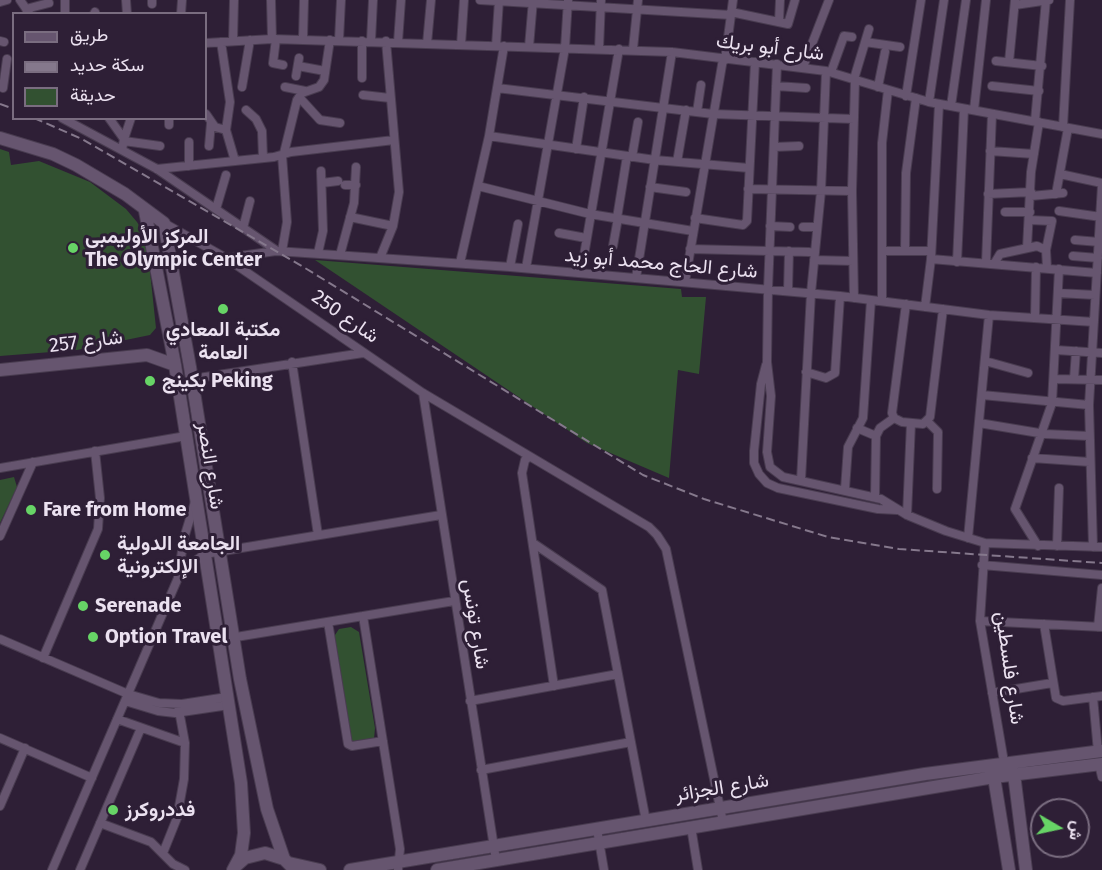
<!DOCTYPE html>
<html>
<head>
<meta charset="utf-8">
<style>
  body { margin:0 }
  #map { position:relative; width:1102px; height:870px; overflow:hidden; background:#2e1f36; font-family:"Fira Sans",Vazirmatn,sans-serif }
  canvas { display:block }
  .legend { position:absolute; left:12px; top:12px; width:195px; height:108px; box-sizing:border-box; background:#2e1f36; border:2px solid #7a6d80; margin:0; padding:8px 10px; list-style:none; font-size:18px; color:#ebe1f0 }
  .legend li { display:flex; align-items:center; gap:12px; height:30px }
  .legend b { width:30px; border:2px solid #7a6d80 }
  .north { position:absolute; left:1030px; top:798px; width:60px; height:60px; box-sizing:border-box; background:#2e1f36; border:2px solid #7a6d80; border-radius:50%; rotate:99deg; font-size:16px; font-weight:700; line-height:24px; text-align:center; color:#ebe1f0 }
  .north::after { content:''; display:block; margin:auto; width:21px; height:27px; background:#67d466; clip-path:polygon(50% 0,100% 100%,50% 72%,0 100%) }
</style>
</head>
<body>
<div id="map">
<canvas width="1102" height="870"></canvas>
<ul class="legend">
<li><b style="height:8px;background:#66556f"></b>طريق</li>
<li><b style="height:8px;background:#85788c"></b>سكة حديد</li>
<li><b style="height:16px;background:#325131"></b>حديقة</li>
</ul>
<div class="north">ش</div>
</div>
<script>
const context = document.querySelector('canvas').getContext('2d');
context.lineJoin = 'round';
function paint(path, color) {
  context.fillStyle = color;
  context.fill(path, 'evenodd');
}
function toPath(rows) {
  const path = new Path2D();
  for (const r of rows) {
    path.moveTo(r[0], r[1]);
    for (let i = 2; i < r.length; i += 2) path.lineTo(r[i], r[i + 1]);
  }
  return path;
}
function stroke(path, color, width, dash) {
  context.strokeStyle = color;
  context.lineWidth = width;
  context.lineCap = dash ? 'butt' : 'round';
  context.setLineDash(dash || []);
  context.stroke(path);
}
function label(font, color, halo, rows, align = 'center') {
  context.font = font + ' "Fira Sans",Vazirmatn,sans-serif';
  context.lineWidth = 6;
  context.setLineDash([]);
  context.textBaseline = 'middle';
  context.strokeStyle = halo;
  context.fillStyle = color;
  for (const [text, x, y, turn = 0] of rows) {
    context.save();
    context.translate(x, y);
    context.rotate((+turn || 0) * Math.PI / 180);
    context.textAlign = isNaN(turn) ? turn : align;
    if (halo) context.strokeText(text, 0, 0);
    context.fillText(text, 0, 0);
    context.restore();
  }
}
paint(toPath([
  [0,149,9,152,11,165,39,161,90,182,126,209,137,222,145,235,149,262,156,328,150,335,77,350,0,356],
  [315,260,681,289,682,297,706,297,699,374,678,370,669,478,587,443],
  [14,477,17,487,0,523,0,480],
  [351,627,359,632,375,728,374,739,352,744,333,638,339,629]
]), '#325131');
const street = toPath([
  [20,0,29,13],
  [126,0,127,14],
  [152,0,152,4],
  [271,0,272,39],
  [480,0,731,15],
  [0,2,7,0],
  [1015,5,1049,0],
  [26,9,49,3],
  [731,12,788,24,795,0],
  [65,14,65,0],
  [94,14,95,12],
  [181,14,182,0],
  [779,22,780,0],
  [276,39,273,63,283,65],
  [303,39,304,0],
  [339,40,341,0],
  [0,41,4,42],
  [233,41,234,0],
  [371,41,373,0],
  [221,42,230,102,226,130,235,161],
  [398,42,401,0],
  [865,42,900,47],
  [206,43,272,39,672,52,826,71,929,102,1102,134],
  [427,44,431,0],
  [461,45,464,0],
  [496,46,499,0],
  [529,47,533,0],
  [599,49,601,0],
  [633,49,638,0],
  [725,60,733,0],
  [996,61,1042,66],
  [1009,62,1015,0],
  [777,64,768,289,767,362,771,396,767,452,770,467,783,477,881,499,907,515,946,531,985,543,1102,547],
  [298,66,325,71],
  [803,67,829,0],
  [831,72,844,36,852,37],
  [296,76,299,58],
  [362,78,362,41],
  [854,79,869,29],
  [776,86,806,88],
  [992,86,1039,91],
  [242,87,250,40],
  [285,87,305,91],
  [878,87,885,52],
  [3,88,7,59],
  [497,88,713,114,854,119],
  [363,95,390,98],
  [906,96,921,0],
  [299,97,320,120,340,123],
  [929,102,944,0],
  [951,106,966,0],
  [246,110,256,119,262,131,263,158],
  [974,110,986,0],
  [697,112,701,85],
  [206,114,215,127,226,130],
  [62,118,157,169,277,251],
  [109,118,124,139,122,150],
  [1035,121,1046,0],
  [169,125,169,118],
  [1063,127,1070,0],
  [489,136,655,160,749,168],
  [124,139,131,118],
  [124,141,160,146],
  [189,142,189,166],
  [209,146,211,123],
  [774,147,799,146],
  [576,149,584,97],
  [990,151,1034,154],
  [284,153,297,100,302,93,319,87,324,80,330,40],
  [282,155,287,222,282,251],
  [632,157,638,122],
  [677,162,686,110],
  [157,169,274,157,291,152,394,140],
  [1060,174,1102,183],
  [322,183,338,181],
  [345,185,356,185],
  [478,186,590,214,693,231],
  [650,187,686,192],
  [748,189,852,191],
  [988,194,1031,192],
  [1056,194,1068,128],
  [1031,196,1063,193],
  [216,209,226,175],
  [1059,211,1101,217],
  [1005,212,1030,212],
  [350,217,393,226],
  [617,218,627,156],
  [695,218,743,225,747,221,755,62],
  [1029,220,1052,221,1046,250],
  [164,223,226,258,423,393,649,527,657,535,666,549,723,822],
  [770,226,790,227],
  [803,227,817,227],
  [243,228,250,201],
  [559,233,586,238],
  [1075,240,1099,242],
  [613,246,618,218],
  [1027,248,1031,172,1039,122],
  [690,249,809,252],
  [882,251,931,251],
  [905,251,906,173,916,98],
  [318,253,323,231,321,171],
  [340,255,354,203,356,167],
  [1073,256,1098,258],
  [226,258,276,251,510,267,840,296,989,315,1094,322],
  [380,258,393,226,399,192,386,41],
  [931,259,1097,273],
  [814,260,853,261],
  [957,262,964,109],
  [460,263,489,136,504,46],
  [986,263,992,114],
  [994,264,1000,254,1037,246,1046,250,1047,268],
  [510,267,518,224],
  [526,268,565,48,568,0],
  [581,273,619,49],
  [636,278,672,52],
  [685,282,723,59],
  [788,291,789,251],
  [1058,293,1095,295],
  [854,298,852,191,855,80],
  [882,301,882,143,888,90],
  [906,304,892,413,894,418,902,422,923,424,930,417,943,309],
  [925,307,931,259,939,104],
  [1035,318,1036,267],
  [1056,350,1102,353],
  [985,361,1028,373],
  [292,362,318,535],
  [766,365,761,384,754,451,754,463,759,474,767,483,778,488,878,509,897,510],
  [806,372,826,378,835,373,840,296],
  [192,379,363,353],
  [1054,379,1102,380],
  [1074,379,1076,351],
  [423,393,496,860],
  [982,395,1089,405],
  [927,421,938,432,937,489],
  [979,423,1045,434,1089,436],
  [857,428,876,436],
  [529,457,525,460,522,473,554,686],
  [1032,458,1090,462],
  [0,468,186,436],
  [801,480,811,293,821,191,826,71],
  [845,489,848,447,863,418,871,300],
  [875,497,876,436,880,428,894,418],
  [907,515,911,423],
  [0,536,33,462],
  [968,538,989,315],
  [533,543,602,590,646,821],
  [985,543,980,621,1004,762],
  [1038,546,1015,509,1052,403,1059,269],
  [1057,546,1059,488],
  [1093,547,1089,405,1102,185],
  [982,565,1102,575],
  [178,577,184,538,195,502],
  [363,616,400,849,398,870],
  [980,621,1102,627],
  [328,622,348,744,352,746,383,741],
  [1044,624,1056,698,1063,701,1102,696],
  [1098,627,1102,588],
  [0,639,128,694,159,703,182,704,227,697],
  [218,640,454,601],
  [43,658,98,529,100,498,95,451],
  [992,693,1052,683],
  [1093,697,1098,752],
  [125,701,158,711,175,713,229,705],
  [470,701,618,674],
  [117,719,185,743],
  [0,738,92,778],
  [1099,764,1102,777],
  [481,770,631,742],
  [0,806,25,748],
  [100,823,151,842,173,864,185,870],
  [691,827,698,870],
  [597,829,604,870],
  [163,853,177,818,184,779,185,743,178,705],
  [52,870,178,578,185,568,205,554,441,515],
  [80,870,141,728]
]);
const secondary = toPath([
  [0,138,53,154,76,165,125,194,164,223,190,367,240,679,267,809,284,859],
  [145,211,175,365,241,783,244,833,241,855,233,870],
  [0,370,147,355,175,365],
  [1014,774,1026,870],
  [994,777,1009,870],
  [289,863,320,870],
  [237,865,245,858,265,853,284,859,295,870],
  [350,870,925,774,1102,751],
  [437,870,994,777,1102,764]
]);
stroke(street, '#493c50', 10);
stroke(secondary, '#493c50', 14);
stroke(street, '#66556f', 8);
stroke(secondary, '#66556f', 12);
stroke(toPath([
  [0,104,14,109],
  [34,118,82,139,305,268,643,475,704,499,828,537,899,549,1102,563]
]), '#85788c', 2, [9, 4.5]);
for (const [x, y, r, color] of [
  [73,248,6,"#67d466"],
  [223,309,6,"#67d466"],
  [150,381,6,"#67d466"],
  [31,510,6,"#67d466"],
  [105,555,6,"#67d466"],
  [83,606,6,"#67d466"],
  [93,637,6,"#67d466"],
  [113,810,6,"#67d466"]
]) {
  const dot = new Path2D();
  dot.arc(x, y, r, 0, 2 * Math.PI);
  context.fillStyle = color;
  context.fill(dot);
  stroke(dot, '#2e1f36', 2);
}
label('20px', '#ebe1f0', '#2e1f36', [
  ["شارع أبو بريك",770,48,7],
  ["شارع الحاج محمد أبو زيد",661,264,5],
  ["شارع 250",345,317,35],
  ["شارع 257",86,342,-7],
  ["شارع النصر",210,466,81],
  ["شارع تونس",475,624,81],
  ["شارع فلسطين",1009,668,82],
  ["شارع الجزائر",722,788,-9]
]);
label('bold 20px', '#ebe1f0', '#2e1f36', [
  ["المركز الأوليمبى",85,237],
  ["The Olympic Center",85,260],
  ["مكتبة المعادي",223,330,"center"],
  ["العامة",223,353,"center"],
  ["بكينج Peking",162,381],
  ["Fare from Home",43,510],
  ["الجامعة الدولية",117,544],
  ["الإلكترونية",117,567],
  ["Serenade",95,606],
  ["Option Travel",105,637],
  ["فددروكرز",125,810]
], 'left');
</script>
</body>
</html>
